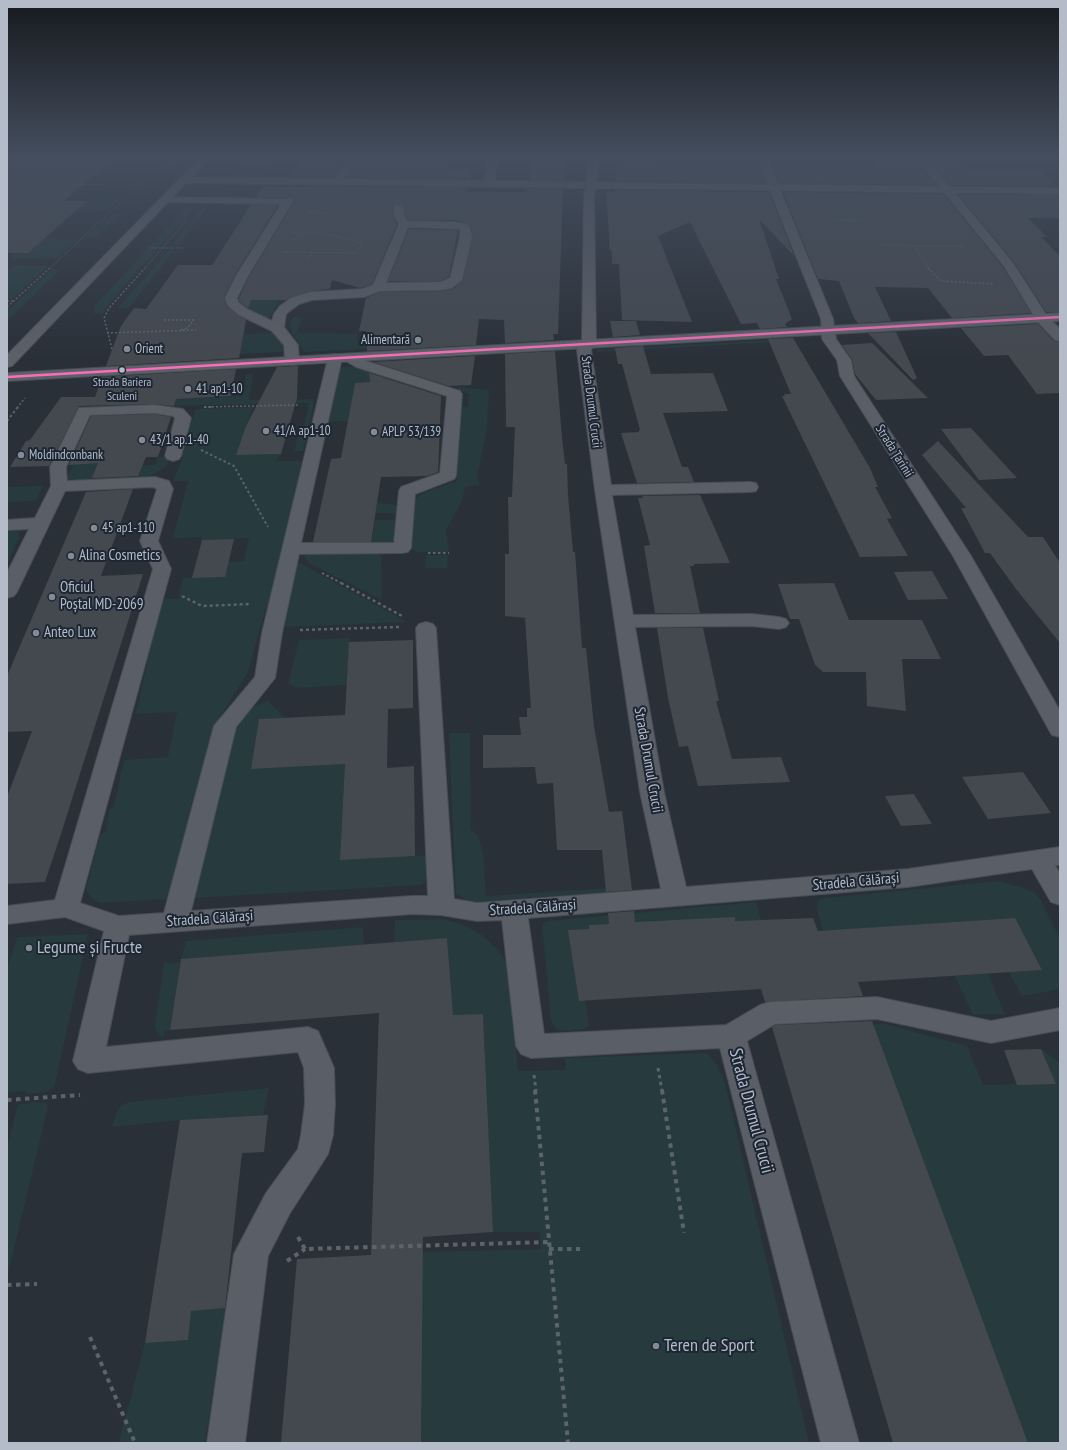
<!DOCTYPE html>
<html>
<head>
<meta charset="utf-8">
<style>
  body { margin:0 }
  #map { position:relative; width:1067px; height:1450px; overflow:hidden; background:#2a3038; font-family:"PT Sans Narrow",sans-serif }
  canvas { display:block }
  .frame { position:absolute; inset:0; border:8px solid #b4bcc9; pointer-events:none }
</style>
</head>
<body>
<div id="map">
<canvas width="1067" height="1450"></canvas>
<div class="frame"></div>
</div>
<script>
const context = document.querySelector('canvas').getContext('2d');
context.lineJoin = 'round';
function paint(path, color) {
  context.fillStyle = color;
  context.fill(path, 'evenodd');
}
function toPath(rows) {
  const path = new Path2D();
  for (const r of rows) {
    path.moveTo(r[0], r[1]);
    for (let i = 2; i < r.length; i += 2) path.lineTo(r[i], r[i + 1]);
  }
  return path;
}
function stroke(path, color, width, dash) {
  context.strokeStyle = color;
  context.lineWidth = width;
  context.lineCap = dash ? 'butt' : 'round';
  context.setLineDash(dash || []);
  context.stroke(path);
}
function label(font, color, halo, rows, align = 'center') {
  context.font = font + ' "PT Sans Narrow",sans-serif';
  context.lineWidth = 4;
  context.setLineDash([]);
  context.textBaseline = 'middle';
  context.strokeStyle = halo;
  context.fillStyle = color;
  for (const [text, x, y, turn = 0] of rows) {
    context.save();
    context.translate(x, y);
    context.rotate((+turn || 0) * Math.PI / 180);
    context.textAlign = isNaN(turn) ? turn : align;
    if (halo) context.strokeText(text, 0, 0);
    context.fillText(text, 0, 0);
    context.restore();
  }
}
paint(toPath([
  [172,158,179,158,152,184,143,185],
  [248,158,282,158,273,166,241,165],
  [236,171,238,171,270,172,267,176,260,177,231,177],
  [89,199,120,199,109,210,74,212],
  [185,208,194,209,131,278,105,309,103,314,95,314,94,307],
  [202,208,207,208,177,246,171,246],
  [125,212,95,238,84,238,113,213],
  [405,227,459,227,462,230,461,236,450,236,451,228,416,227,411,243,449,238,461,239,456,259,444,259,436,279,432,283,383,284],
  [45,238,76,240,57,258,16,259,10,257,15,253],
  [169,250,174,250,129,308,118,308],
  [17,265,48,266,12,299,7,299,7,269],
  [53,268,59,271,7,321,7,311],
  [238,300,279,300,268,320,243,308,237,303],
  [293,317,303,318,296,333,357,334,358,344,380,343,384,348,304,352,292,333,290,323],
  [274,333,279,337,283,346,282,352,177,358,240,351,243,337,221,338,222,335],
  [774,340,775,342,595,352,597,350],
  [562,348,563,350,366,362,360,360],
  [340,367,360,367,405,381,400,382,393,378,378,378,377,382,355,383,348,421,329,421],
  [246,374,253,374,249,400,313,399,314,403,309,426,304,426,309,403,127,407,130,401,243,396],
  [458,387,489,390,487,428,477,477,480,485,465,487,462,501,446,530,449,552,418,552,411,549,415,499,423,493,457,481,459,407,468,407,469,394,458,390],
  [253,407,236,455,281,454,277,461,299,461,305,463,275,592,265,610,248,672,218,720,207,766,168,899,99,903,90,896,86,890,100,835,106,831,109,810,114,806,124,760,168,757,177,712,136,714,161,599,178,599,183,578,224,577,228,562,244,561,249,538,202,540,202,537,173,538,188,481,173,481,183,457,179,457,196,409],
  [299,433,308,433,303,451,294,451],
  [84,441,138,466,156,464,158,457,170,456,167,466,147,478,79,481,67,478],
  [43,486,36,501,7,502,7,487],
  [377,503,399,505,399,513,375,513],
  [375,520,398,520,397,538,390,543,377,544,313,543,371,543],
  [7,528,18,532,19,538,7,564],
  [381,552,382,600,309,563,303,556,312,553],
  [426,555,448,555,447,568,425,568],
  [298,562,407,622,283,627],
  [350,638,347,685,299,688,288,684,299,640],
  [267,701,286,718,259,719,251,769,345,764,340,860,431,855,431,876,421,885,195,898,232,731,248,709],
  [449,733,470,733,471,830,478,835,483,853,486,896,608,888,608,892,470,902,456,894],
  [999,881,1024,888,1033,892,1040,899,1060,939,1060,988,1046,992,1022,996,1009,972,1042,970,1014,918,823,931,817,910,818,900,825,898],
  [756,902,761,920,735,921,734,917,678,921,670,938,666,920,589,925,589,929,568,930,585,1001,589,1026,584,1029,563,1031,556,1029,551,1021,542,924,548,921],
  [442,919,464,925,482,935,497,949,508,965,518,1071,566,1070,565,1058,707,1053,717,1065,725,1083,809,1443,421,1443,422,1252,541,1249,540,1232,493,1232,483,1014,379,1019,452,1007,447,938,394,942,395,920],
  [363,927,364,945,181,959,186,941],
  [88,934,54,1088,47,1092,25,1094,26,1091,7,1093,7,969,17,937],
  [164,962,170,964,180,962,170,1030,165,1031,164,1037,159,1036,155,1028],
  [988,974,1005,1014,973,1015,955,976],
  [881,1023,967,1046,983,1085,1055,1083,1041,1049,1060,1063,1060,1443,1028,1443,873,1025],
  [269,1088,263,1115,180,1120,112,1127,117,1111,121,1106,129,1102],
  [45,1102,48,1106,7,1278,7,1148,18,1104],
  [226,1308,205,1443,115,1443,119,1442,145,1343,187,1340,191,1311]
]), '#273a3e');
paint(toPath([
  [7,158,115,158,64,201,87,201,28,253,7,253],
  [303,158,346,158,334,177,289,177],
  [359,158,451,158,447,170,471,170,470,179,347,177],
  [534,158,565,158,564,180,529,180],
  [621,158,655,158,656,162,741,164,742,166,759,166,765,183,615,181,616,164,621,164],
  [879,158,915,158,936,185,779,183,772,166,878,167,874,161,880,161],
  [928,158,959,158,964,161,971,170,1033,171,1040,169,1055,186,950,185],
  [263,186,468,188,467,192,527,192,527,189,563,189,558,334,553,334,554,340,505,343,504,320,479,319,476,345,367,351,366,331,359,331,366,298,380,292,441,291,453,289,463,280,473,237,470,225,455,220,408,220,404,214,403,204,394,205,392,215,397,224,372,284,360,288,332,280,330,289,311,291,286,300,251,300,248,308,239,301,239,298,249,277,294,202,292,198,256,197],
  [615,190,769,192,794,256,759,219,779,279,776,279,792,319,785,324,787,327,760,329,757,323,741,324,690,222,658,236,692,322,622,320,619,264,612,264,612,251,610,251,606,192,615,192],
  [783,192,943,194,1003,267,1031,313,952,318,928,288,875,287,891,321,858,323,854,318,839,281,818,279],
  [958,194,1060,195,1060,218,1028,218,1047,237,1041,237,1060,256,1060,312,1046,312,1014,262],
  [251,205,278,205,235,275,224,297,227,307,246,320,239,358,106,366,121,326,134,308,146,309,178,265,212,265],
  [409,229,458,230,449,277,441,281,388,281],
  [610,321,636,321,640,335,613,337],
  [1038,324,1054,341,1060,342,1060,393,1037,394,1008,355,984,356,961,328],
  [896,332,917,378,913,380,868,333],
  [793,338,870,468,878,487,875,487,892,518,887,519,908,556,860,557,782,396,785,396,784,394,791,394,768,339],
  [872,343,928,398,876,400,855,374,852,359,842,345],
  [643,346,651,374,713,373,728,411,663,413,682,467,688,467,694,482,637,483,621,433,639,432,639,430,640,430,622,364,618,364,615,348],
  [555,351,562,438,565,464,567,464,568,495,573,552,575,552,582,648,586,648,594,726,609,812,622,811,632,890,606,892,602,850,557,850,553,783,537,784,535,767,483,768,483,735,521,735,519,717,527,717,527,708,531,708,525,618,505,616,505,554,509,554,508,497,512,497,515,427,506,427,505,354],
  [475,356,471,385,449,386,373,362],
  [298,366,297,398,281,454,236,455,246,426,277,367],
  [236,369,231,396,176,399,174,406,154,404,79,406,49,466,10,467,26,441,30,440,61,397,95,397,102,377],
  [369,373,441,396,438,472,427,476,381,477,371,542,313,542,331,459,341,458,355,383,370,382],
  [154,414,171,417,158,457,146,457,138,476,92,478,98,463,69,465,91,416],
  [971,428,1017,478,979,480,941,429],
  [938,441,1028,537,1043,537,1060,563,1060,643,1016,589,990,553,985,553,961,508,966,508,922,455],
  [133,489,101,576,143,574,60,837,45,882,7,884,7,797,32,731,7,732,7,676,86,492],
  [700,495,730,563,694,564,694,566,690,566,700,613,655,613,644,546,650,545,638,498,643,498,642,496],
  [234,539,225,577,192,578,202,540],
  [932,571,948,599,908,600,894,572],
  [834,583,849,620,922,620,941,659,902,659,906,711,867,706,866,672,823,672,815,665,799,619,790,619,778,584],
  [657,628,703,628,719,701,716,701,732,759,781,757,790,782,698,786,688,746,679,747,668,698],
  [413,640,413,708,388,709,387,768,414,766,415,856,340,860,345,764,251,769,259,719,345,715,349,642],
  [1023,772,1051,813,988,819,962,777],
  [914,794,932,824,901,826,885,796],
  [634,911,635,922,735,917,735,921,813,918,818,931,1015,918,1042,970,858,982,863,996,765,1002,761,989,579,1001,568,930,589,929,589,925,609,924,608,913],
  [447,938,453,1015,483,1014,493,1232,423,1237,421,1443,281,1443,297,1259,371,1255,379,1013,170,1030,181,959],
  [872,1021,907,1116,1028,1443,893,1443,772,1027,775,1025],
  [1041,1049,1056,1084,1017,1085,1004,1050],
  [268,1115,264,1152,242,1153,225,1308,191,1311,188,1340,145,1343,180,1120]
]), '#444950');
const minor = toPath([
  [348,158,358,158,341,184,335,184,333,182,348,158],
  [488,158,498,158,494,184,489,187,484,184,488,158],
  [588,158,598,158,598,173,594,196,596,342,591,350,611,485,750,482,756,483,758,487,756,491,750,492,612,495,633,615,752,614,779,617,786,619,789,623,786,627,779,629,752,626,635,627,664,792,686,887,908,869,1060,847,1060,865,1055,865,1060,874,1060,905,1051,902,1032,869,908,887,528,918,544,1034,726,1025,760,1005,770,1002,877,997,991,1021,1060,1008,1060,1030,991,1043,877,1019,775,1024,747,1041,859,1443,821,1443,720,1048,531,1058,521,1054,516,1046,502,920,477,921,441,915,412,914,129,935,106,1047,308,1027,318,1031,334,1068,335,1104,333,1135,328,1154,290,1213,268,1256,245,1443,207,1443,234,1254,266,1193,298,1149,301,1135,305,1104,304,1068,298,1052,88,1073,78,1069,73,1061,104,931,65,917,7,924,7,906,55,900,153,569,140,541,157,489,153,487,65,491,17,592,14,596,7,598,7,573,29,529,7,530,7,520,35,518,51,486,50,467,79,408,154,405,183,409,191,418,181,456,179,459,173,461,167,459,165,456,175,418,173,416,154,413,90,415,66,467,67,481,155,477,169,481,173,489,158,541,171,569,80,903,119,916,164,913,214,726,255,677,262,633,328,358,330,355,335,354,340,355,342,358,301,543,394,543,399,491,401,487,440,473,447,396,356,367,344,360,342,357,344,354,354,354,366,361,460,391,462,394,456,476,454,479,415,494,411,548,408,552,402,553,299,554,282,633,275,678,236,727,191,911,412,896,428,896,416,628,419,624,426,622,433,624,436,628,454,899,477,903,661,889,640,792,595,490,577,350,582,342,584,196,588,173,588,158],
  [757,158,767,158,833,319,836,339,851,360,854,376,971,556,1060,711,1060,737,1052,735,1049,730,953,556,840,376,837,360,822,339,821,319,757,158],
  [916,158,926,158,1013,263,1047,316,1060,329,1060,341,1055,340,1037,321,1004,266,916,158],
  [164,197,292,199,293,201,248,276,237,298,238,302,247,309,272,321,274,314,280,306,291,298,311,292,362,289,373,285,399,224,393,214,395,205,403,205,403,214,407,221,455,222,469,225,472,237,462,280,452,288,441,290,380,291,364,297,312,300,299,304,286,314,284,327,298,345,299,361,297,364,292,365,287,364,285,361,284,345,272,331,239,315,228,306,225,298,236,276,281,204,160,202,159,200,164,197],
  [408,227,460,229,460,237,450,278,441,282,386,283,408,227]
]);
const major = toPath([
  [200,158,210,158,192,177,1060,188,1060,194,186,183,12,366,7,367,7,355,200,158],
  [1060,313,1060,321,7,381,7,373,1060,313]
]);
stroke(minor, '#484c53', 2);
stroke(major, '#484c55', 2);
stroke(toPath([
  [55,189,77,184,107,185],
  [310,212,333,214],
  [308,214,322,203],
  [831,220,864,221],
  [294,233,323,233],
  [292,240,303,234],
  [879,245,964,246],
  [915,246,929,269],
  [149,248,183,248],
  [283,252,357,253,362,243,323,233],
  [308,261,312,253],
  [49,269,168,158],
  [144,269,187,220]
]), '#5d636a', 1, [1.5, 1.5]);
stroke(toPath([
  [928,268,941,281,994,284],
  [7,301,14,301],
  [7,307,50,268],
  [164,320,194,320],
  [181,330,187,328,194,320],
  [107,333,196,330],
  [112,349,104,318,109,308,145,268],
  [204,407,297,405,296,407],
  [17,408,25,398]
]), '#5d636a', 1.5, [2, 2]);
stroke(toPath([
  [204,407,212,407],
  [7,421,18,407],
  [201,450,234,466,268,527],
  [428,553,449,553],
  [322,573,343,584]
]), '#5d636a', 2, [2.5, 2.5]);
stroke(toPath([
  [341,583,404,617],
  [182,596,202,606,251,604],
  [300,630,399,627]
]), '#5d636a', 2.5, [3, 3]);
stroke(toPath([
  [658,1068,662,1091],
  [534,1075,536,1091]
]), '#5d636a', 3, [3.5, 3.5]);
stroke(toPath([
  [535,1090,568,1443],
  [662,1090,684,1233],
  [7,1100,80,1095],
  [298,1237,305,1249,548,1242],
  [549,1249,580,1249],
  [287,1261,305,1249],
  [7,1285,37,1284],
  [90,1337,135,1443]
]), '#5d636a', 4, [4.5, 4.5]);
paint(minor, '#5a5e66');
paint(major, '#5c6168');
stroke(toPath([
  [7,377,1060,317]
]), '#fb6dba', 2.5);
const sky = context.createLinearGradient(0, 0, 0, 361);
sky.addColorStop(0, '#171a1f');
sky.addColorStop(0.44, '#444e5e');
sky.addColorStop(1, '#444e5e00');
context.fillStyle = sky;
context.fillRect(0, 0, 1067, 361);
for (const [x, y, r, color] of [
  [418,340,4,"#848b96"],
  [127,349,4,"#848b96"],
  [122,370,3.5,"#b4bcc9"],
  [188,389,4,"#848b96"],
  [266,431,4,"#848b96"],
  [374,432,4,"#848b96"],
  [142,440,4,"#848b96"],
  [21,455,4,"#848b96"],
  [94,528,4,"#848b96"],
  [71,556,4,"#848b96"],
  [52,597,4,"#848b96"],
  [36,633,4,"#848b96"],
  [29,948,4,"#848b96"],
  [656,1346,4,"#848b96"]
]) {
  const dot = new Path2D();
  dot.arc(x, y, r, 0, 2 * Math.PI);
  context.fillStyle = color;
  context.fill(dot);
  stroke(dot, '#1d2633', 1.5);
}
label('12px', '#b4bcc9', '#1d2633', [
  ["Strada Bariera",122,383],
  ["Sculeni",122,397]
]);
label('13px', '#b4bcc9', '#1d2633', [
  ["Alimentară",410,340,"right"],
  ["Orient",135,349],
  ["41 ap1-10",196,389],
  ["41/A ap1-10",274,431],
  ["APLP 53/139",382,432],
  ["43/1 ap.1-40",150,440],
  ["Moldindconbank",29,455],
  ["45 ap1-110",102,528]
], 'left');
label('13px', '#b4bcc9', '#1d2633', [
  ["Strada Drumul Crucii",591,402,83],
  ["Strada Țarinii",894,451,58]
]);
label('15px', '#b4bcc9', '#1d2633', [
  ["Alina Cosmetics",79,556],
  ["Oficiul",60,588],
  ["Poștal MD-2069",60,605],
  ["Anteo Lux",44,633]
], 'left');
label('15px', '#b4bcc9', '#1d2633', [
  ["Strada Drumul Crucii",648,760,80],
  ["Stradela Călărași",856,882,-5],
  ["Stradela Călărași",533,908,-4],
  ["Stradela Călărași",210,919,-4]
]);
label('18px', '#b4bcc9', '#1d2633', [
  ["Legume și Fructe",37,948],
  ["Teren de Sport",664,1346]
], 'left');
label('18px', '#b4bcc9', '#1d2633', [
  ["Strada Drumul Crucii",751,1111,75]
]);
</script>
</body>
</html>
